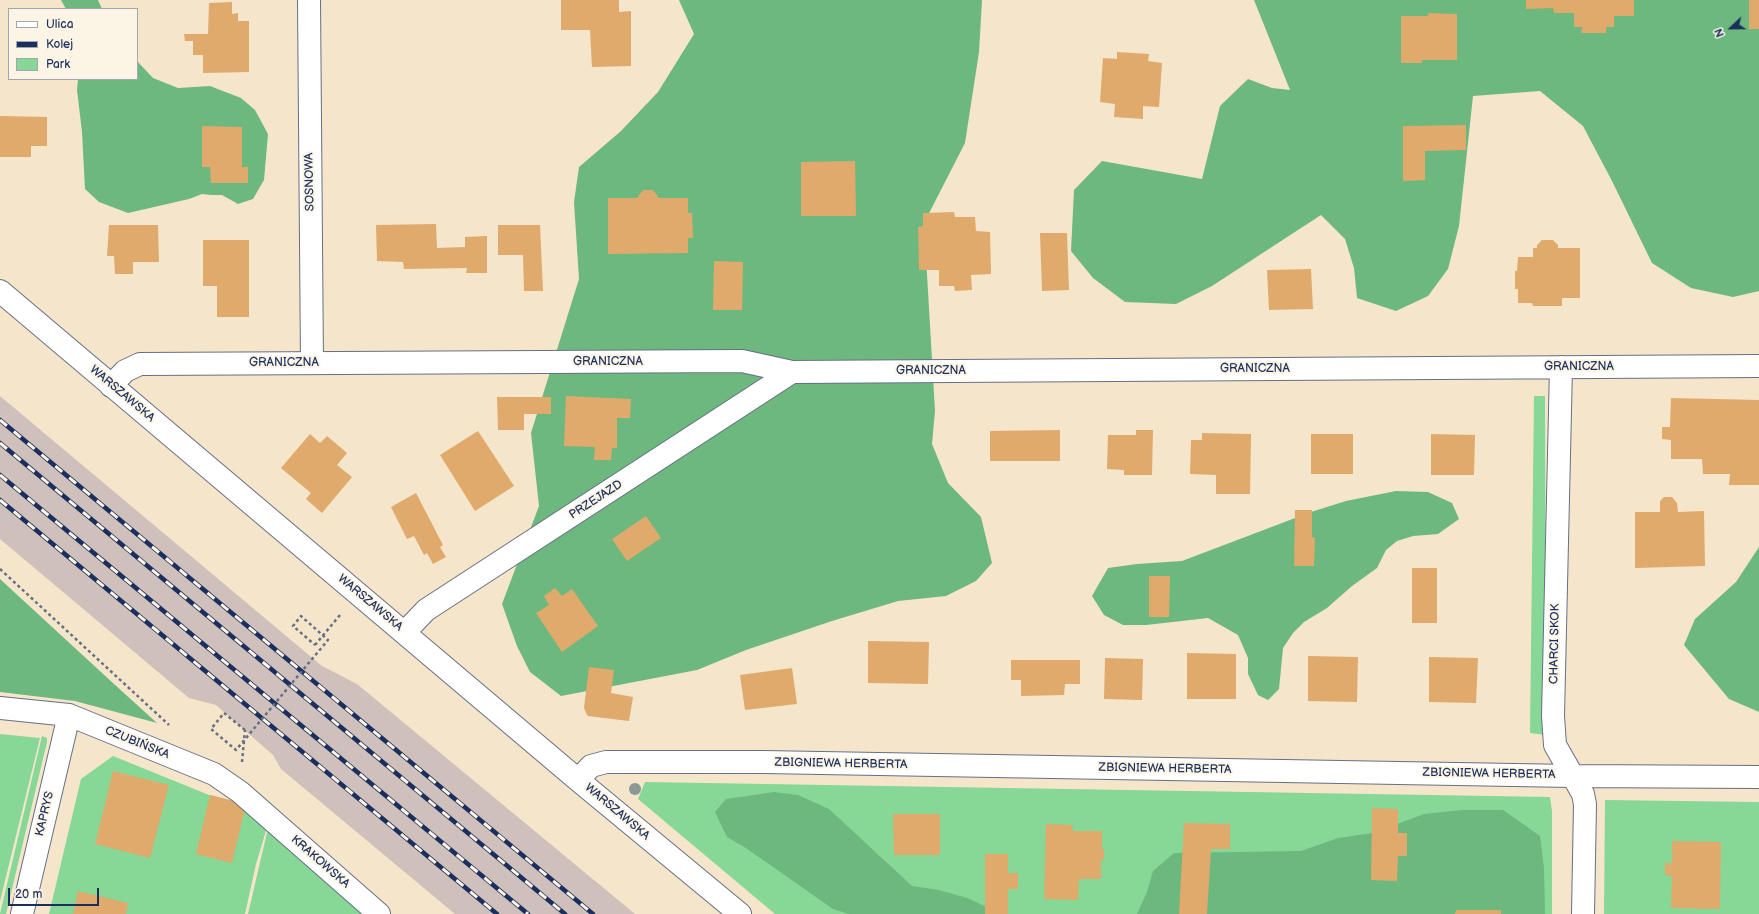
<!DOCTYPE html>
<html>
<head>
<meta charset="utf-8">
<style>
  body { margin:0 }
  #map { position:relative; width:1759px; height:914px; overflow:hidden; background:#f5e5ca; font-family:"Balsamiq Sans",sans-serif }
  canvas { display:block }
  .legend { position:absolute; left:8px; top:8px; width:130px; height:72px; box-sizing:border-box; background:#fcf5e5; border:1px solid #a2a6af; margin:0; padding:5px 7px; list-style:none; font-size:12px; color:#1b2f5e }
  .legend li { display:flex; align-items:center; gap:8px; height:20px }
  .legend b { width:20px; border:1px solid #a2a6af }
  .north { position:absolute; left:1711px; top:8px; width:40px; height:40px; -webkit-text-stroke:3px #fcf5e5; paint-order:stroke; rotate:248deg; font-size:11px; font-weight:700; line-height:16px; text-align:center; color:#1b2f5e }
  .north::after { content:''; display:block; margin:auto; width:14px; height:18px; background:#1b2f5e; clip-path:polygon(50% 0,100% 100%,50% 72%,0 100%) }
  .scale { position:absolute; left:8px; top:888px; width:91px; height:18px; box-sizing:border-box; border:2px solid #1b2f5e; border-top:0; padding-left:5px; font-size:12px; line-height:14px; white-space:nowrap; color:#1b2f5e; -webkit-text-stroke:3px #fcf5e5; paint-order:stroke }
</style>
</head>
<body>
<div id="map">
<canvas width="1759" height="914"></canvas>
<ul class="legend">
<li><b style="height:5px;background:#fff"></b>Ulica</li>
<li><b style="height:5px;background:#1b2f5e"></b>Kolej</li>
<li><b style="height:11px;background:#87d796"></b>Park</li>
</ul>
<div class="north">N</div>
<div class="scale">20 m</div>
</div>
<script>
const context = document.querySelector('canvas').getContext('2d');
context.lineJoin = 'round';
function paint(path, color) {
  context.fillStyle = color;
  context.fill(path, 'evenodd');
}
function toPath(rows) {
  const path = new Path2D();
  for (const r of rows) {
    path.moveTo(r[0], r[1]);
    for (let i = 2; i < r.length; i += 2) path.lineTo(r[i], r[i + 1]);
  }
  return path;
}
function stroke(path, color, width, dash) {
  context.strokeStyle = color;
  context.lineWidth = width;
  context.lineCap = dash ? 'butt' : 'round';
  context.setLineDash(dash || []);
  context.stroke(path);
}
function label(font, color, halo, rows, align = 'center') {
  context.font = font + ' "Balsamiq Sans",sans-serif';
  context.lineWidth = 4;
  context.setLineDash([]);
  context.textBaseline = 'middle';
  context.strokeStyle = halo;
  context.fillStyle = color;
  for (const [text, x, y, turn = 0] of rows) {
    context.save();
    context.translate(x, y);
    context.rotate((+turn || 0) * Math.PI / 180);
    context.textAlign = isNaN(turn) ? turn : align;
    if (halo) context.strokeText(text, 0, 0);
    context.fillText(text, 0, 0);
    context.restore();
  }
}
paint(toPath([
  [0,396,322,666,357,684,635,914,455,914,281,769,273,755,216,705,189,698,0,539]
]), '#cfc0bb');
paint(toPath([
  [1534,396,1545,396,1546,735,1530,733],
  [0,734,40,738,0,901],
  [42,736,47,738,47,742,6,914,0,914],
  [113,756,209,795,246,804,268,824,256,864,245,914,49,914,81,779],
  [645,782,1550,797,1552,811,1552,914,775,914,638,799],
  [1605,800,1759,802,1759,914,1604,914],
  [269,824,373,914,248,914]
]), '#87d796');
paint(toPath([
  [61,0,98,0,102,9,66,9],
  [679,0,982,0,979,52,965,143,924,223,935,411,932,444,948,483,981,517,992,563,976,581,946,596,898,601,832,621,746,650,697,670,561,696,530,672,517,646,502,604,539,506,531,433,579,279,574,202,579,167,621,131,658,92,694,34],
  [1254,0,1759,0,1759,291,1733,297,1691,288,1652,263,1612,181,1583,126,1540,91,1473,96,1459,226,1448,269,1428,296,1396,311,1357,298,1354,268,1345,239,1321,215,1212,286,1176,304,1125,302,1093,278,1071,251,1074,190,1102,161,1202,179,1220,106,1248,79,1272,88,1290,90],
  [137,61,153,78,178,88,210,86,241,98,255,110,268,134,264,180,253,199,238,204,222,195,211,195,202,194,189,199,128,213,99,202,85,189,82,132,77,90,78,79,137,79],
  [1396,491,1428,492,1452,503,1459,519,1438,534,1413,536,1397,541,1386,550,1377,568,1352,586,1327,608,1304,622,1293,633,1283,648,1279,689,1268,700,1258,695,1248,674,1248,658,1238,635,1208,618,1146,625,1123,625,1104,615,1092,596,1108,568,1137,564,1182,561,1311,512,1346,501],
  [1759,547,1759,712,1729,699,1684,645,1695,619,1736,582],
  [0,579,114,684,157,723,75,701,0,692],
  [774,792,798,795,829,809,912,886,939,890,967,898,1002,914,849,914,833,909,746,848,727,837,715,812,726,799],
  [1462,810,1503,810,1540,836,1544,868,1545,914,1137,914,1147,892,1153,871,1174,853,1301,851,1338,838,1373,833,1424,814]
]), '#6db87f');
paint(toPath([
  [561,0,619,0,619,12,631,11,631,66,592,67,590,30,561,30],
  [1526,0,1634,0,1634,16,1614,16,1614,27,1606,27,1606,33,1581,33,1582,27,1574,27,1574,13,1554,13,1553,8,1526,9],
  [1749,0,1759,0,1759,29,1749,29],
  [232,2,232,14,238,13,238,21,249,21,249,72,203,73,203,55,193,55,193,41,185,41,184,34,208,34,209,3],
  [1428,13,1457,14,1457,60,1422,60,1422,63,1401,63,1401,16,1428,16],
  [1117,52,1149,54,1148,61,1162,63,1159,107,1143,106,1143,119,1114,117,1115,104,1100,102,1103,58,1117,59],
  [0,116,47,117,47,146,31,146,31,157,0,157],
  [1466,125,1466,150,1425,151,1425,180,1403,181,1403,126],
  [202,126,242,127,242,167,248,167,248,183,211,183,210,167,202,167],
  [855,161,856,216,801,216,801,162],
  [643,190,653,190,659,198,688,198,688,213,692,213,693,238,688,238,688,253,608,254,608,198,637,198],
  [954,212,955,217,975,217,976,231,990,232,991,274,971,275,972,290,955,291,954,286,939,286,939,270,919,270,918,227,923,226,923,213],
  [436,224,437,248,465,247,465,237,487,236,487,273,466,273,467,268,404,269,403,262,377,261,376,225],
  [109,225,158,225,159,262,133,262,133,274,115,274,114,256,107,256],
  [498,225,540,225,543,291,524,291,523,255,498,255],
  [1040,233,1067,233,1069,290,1042,291],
  [203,240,249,240,249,317,217,317,217,286,203,286],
  [1542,240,1553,240,1558,245,1558,248,1580,248,1580,298,1562,298,1562,306,1533,306,1532,303,1518,303,1518,289,1515,289,1515,271,1517,271,1518,257,1533,257,1533,248,1537,248,1537,245],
  [714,261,743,262,742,310,713,310],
  [1311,269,1313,309,1269,310,1267,270],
  [566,396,631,399,630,418,617,418,617,448,612,448,611,460,594,460,595,447,564,446],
  [497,397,551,397,551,414,524,414,524,430,498,430],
  [1671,398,1759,400,1759,485,1729,485,1730,474,1703,474,1702,459,1671,459,1671,440,1662,439,1662,427,1670,427],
  [1060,430,1060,461,990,461,990,431],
  [1136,430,1153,430,1152,475,1124,475,1124,470,1107,469,1108,435,1136,435],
  [478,431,514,486,475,511,440,455],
  [1202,433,1251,434,1250,494,1216,494,1216,475,1190,474,1191,440,1202,440],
  [310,434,320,443,327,436,347,453,337,465,352,477,322,513,306,499,311,493,281,468],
  [1311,434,1353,434,1353,474,1311,474],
  [1431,434,1475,435,1474,475,1431,475],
  [416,493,443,545,440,547,446,557,433,564,427,553,424,555,414,536,407,539,391,507],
  [1664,497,1672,497,1677,503,1678,512,1704,511,1705,566,1635,568,1635,512,1660,512,1660,501],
  [1295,510,1312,510,1312,537,1315,538,1314,566,1294,566],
  [646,516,661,538,627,561,612,539],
  [1412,568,1437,568,1437,623,1412,623],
  [1149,576,1170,576,1169,617,1149,617],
  [555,588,562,596,572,589,598,626,562,652,536,613,549,605,544,596],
  [868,641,929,642,928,684,868,683],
  [1187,653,1236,654,1236,699,1187,699],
  [1308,656,1358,657,1357,702,1308,701],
  [1429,657,1478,658,1476,703,1429,702],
  [1105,658,1143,659,1142,700,1104,699],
  [1011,660,1080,660,1080,684,1065,684,1064,695,1021,696,1021,680,1011,680],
  [589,667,614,670,611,693,633,697,629,721,588,716,586,713,584,708],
  [792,668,797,704,745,710,740,675],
  [113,771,169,785,150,858,95,844],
  [210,795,246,804,232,863,196,854],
  [1372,808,1398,809,1398,833,1407,833,1407,856,1398,856,1397,881,1371,880],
  [893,814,940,814,940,855,894,855],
  [1184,823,1230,824,1230,849,1211,849,1207,914,1179,914],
  [1046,824,1073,825,1072,831,1102,831,1102,847,1104,850,1104,859,1101,861,1101,879,1079,879,1078,900,1044,899],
  [1672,841,1721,842,1720,909,1671,908,1672,876,1665,875,1665,863,1672,863],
  [985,854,1008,854,1008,873,1018,873,1018,889,1008,889,1008,914,985,914],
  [78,891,128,903,126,914,73,914],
  [1456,910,1501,910,1501,914,1455,914]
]), '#dfaa6b');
const minor = toPath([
  [309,0,312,363],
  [0,291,578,780,740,914],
  [1561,367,1553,716,1555,745,1583,794,1585,804,1583,914],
  [111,386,125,371,140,364,742,361,792,372,1759,366],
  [405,632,426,610,792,372],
  [0,708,69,715,214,774,240,792,379,914],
  [578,780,591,766,606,762,763,762,1572,776,1759,777],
  [22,914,69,715]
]);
stroke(minor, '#676f84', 24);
stroke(toPath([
  [0,569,169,725],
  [315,645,340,615],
  [242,762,245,730]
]), '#676f84', 2.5, [3, 3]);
stroke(minor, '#fff', 22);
const rail = toPath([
  [0,420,593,914],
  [0,443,565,914],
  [0,475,528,914],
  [0,500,497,914]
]);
stroke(rail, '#1b2f5e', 4.5);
stroke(rail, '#fcf5e5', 3, [9]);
stroke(toPath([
  [245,730,224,713,211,729,236,750,328,640,301,616,293,626,315,645]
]), '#676f84', 2.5, [3, 3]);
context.fillStyle = '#8c9896';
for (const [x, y] of [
  [635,789]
]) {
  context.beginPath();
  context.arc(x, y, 6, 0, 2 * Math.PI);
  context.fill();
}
label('12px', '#1b2f5e', '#fcf5e5', [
  ["SOSNOWA",310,182,-91],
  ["GRANICZNA",608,362],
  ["GRANICZNA",284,363],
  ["GRANICZNA",1579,367],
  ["GRANICZNA",1255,369],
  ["GRANICZNA",931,371],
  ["WARSZAWSKA",122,394,40],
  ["PRZEJAZD",596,500,-33],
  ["WARSZAWSKA",370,603,40],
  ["CHARCI SKOK",1555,644,-89],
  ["CZUBIŃSKA",137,743,22],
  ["ZBIGNIEWA HERBERTA",841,764,1],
  ["ZBIGNIEWA HERBERTA",1165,769,1],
  ["ZBIGNIEWA HERBERTA",1489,774,1],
  ["WARSZAWSKA",617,812,40],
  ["KAPRYS",45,814,-77],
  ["KRAKOWSKA",320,862,41]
]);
</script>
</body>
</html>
